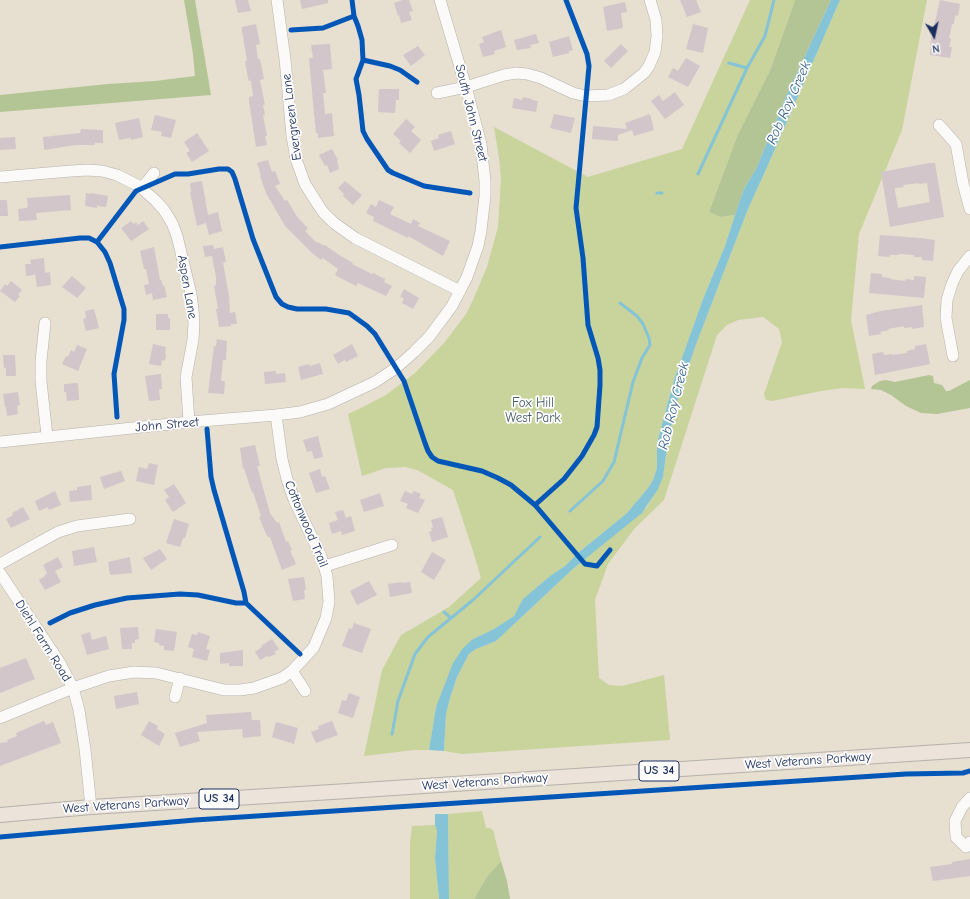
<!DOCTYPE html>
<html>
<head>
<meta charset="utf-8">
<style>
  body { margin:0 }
  #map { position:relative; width:970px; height:899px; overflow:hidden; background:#e7dfd0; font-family:"Comic Neue",sans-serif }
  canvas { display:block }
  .north { position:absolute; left:914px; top:16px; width:40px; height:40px; -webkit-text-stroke:3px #fff; paint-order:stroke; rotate:171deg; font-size:11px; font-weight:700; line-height:16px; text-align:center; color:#1b2f5e }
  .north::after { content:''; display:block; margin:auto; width:14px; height:18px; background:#1b2f5e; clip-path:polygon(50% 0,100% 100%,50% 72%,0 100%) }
</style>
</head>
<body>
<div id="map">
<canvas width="970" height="899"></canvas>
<div class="north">N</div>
</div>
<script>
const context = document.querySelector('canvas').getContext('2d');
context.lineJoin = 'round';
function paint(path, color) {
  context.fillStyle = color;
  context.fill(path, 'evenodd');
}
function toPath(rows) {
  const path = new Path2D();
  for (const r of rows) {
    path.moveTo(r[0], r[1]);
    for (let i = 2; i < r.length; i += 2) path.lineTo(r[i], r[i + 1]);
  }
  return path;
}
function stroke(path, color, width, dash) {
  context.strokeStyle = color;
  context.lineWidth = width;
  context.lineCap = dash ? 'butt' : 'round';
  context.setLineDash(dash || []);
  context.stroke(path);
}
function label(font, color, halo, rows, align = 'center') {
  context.font = font + ' "Comic Neue",sans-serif';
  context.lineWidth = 3.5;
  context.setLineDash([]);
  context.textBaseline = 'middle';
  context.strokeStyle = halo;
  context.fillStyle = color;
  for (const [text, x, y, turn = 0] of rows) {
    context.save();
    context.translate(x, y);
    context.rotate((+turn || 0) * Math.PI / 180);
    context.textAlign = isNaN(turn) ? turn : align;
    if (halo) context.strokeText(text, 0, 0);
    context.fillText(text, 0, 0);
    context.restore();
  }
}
paint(toPath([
  [750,0,795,0,771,68,738,134,709,212,720,217,735,215,725,246,703,299,674,380,657,443,657,468,653,480,648,488,627,513,578,553,565,566,550,576,524,599,514,616,494,629,473,639,436,707,429,750,414,750,364,756,382,670,401,635,449,607,481,578,473,551,453,490,417,470,405,467,386,468,362,476,348,414,361,408,386,395,415,373,444,343,466,314,473,300,487,267,498,227,501,179,499,158,494,127,588,177,682,149],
  [840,0,927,0,902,130,859,234,851,320,865,389,843,388,821,391,772,401,766,400,764,394,782,342,779,329,763,317,738,320,727,325,717,335,664,500,635,528,608,564,595,600,599,678,609,685,622,686,664,675,670,740,462,754,444,751,446,714,450,698,457,677,469,654,476,649,496,641,574,568,647,507,663,477,668,440,677,402,695,347,748,209,768,165],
  [482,811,486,828,490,828,493,830,501,861,486,878,474,899,449,899,448,814],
  [435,825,437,831,435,858,439,899,410,899,410,843,412,826]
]), '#c8d49c');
paint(toPath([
  [184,0,195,0,211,95,0,112,0,95,108,84,155,81,195,76,193,54],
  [795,0,831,0,788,92,756,169,744,189,735,215,720,217,709,212,738,134,771,68],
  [929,375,933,376,934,383,942,385,946,391,949,391,970,380,970,408,937,414,921,413,906,406,891,395,881,390,871,389,872,386,880,381,886,380,895,382],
  [501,861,507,881,510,899,474,899,486,878]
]), '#b4c595');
paint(toPath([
  [831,0,840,0,768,165,748,209,695,347,677,402,668,440,663,477,658,489,642,513,574,568,496,641,476,649,469,654,457,677,450,698,446,714,444,751,429,750,436,707,453,663,463,648,473,639,494,629,514,616,523,599,550,576,565,566,578,553,627,513,648,488,653,480,657,468,657,443,674,380,703,299,725,246,735,215,744,189,756,169,788,92],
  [435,814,448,814,449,899,439,899,435,858,437,831,435,825]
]), '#85c3d6');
stroke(toPath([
  [729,63,747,68],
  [698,174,747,68,765,36,774,0],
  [657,193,662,193],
  [570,511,603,481,614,462,633,382,642,358,650,345,649,338,643,324,637,316,620,303],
  [444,612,451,618],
  [392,734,398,701,415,654,428,637,473,600,540,537]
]), '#85c3d6', 3);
paint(toPath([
  [235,0,248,0,251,11,238,13],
  [300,0,328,0,328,3,302,9],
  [403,0,409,0,413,11,409,12,412,20,401,23,399,15,398,16,394,3],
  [680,0,696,0,701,12,687,17],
  [940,0,960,4,958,16,955,15,954,24,952,24,949,38,951,39,949,47,952,47,950,58,930,55,931,39],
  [625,2,627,12,621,13,623,28,607,31,603,7],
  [256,24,260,44,256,45,258,59,260,59,264,79,260,80,265,105,263,105,265,115,263,115,267,136,265,136,267,145,256,147,249,101,249,97,253,96,251,81,249,81,248,78,245,61,247,61,242,30,242,27],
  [693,24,708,28,703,53,686,49],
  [501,30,506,47,494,51,495,54,483,57,479,44,484,42,482,37],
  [536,34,539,43,530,45,531,48,517,50,514,40],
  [569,36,573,50,569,51,569,53,553,57,549,42],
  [330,44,332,69,323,70,326,93,323,93,325,114,332,113,334,136,318,138,318,133,316,133,313,103,309,58,313,58,311,45],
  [621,44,628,51,611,68,604,61],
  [418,46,425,55,411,66,403,55],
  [686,58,700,66,688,87,668,77,673,68,678,71],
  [379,89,399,89,399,100,396,100,395,113,378,112],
  [675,92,684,105,665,119,651,101,659,95,663,101],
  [523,97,532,99,532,100,538,101,536,112,512,108,514,98,522,100],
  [554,114,575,118,571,133,550,128],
  [650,114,654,130,634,136,632,130,618,135,618,141,592,139,593,126,627,129,625,123],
  [155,115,176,120,171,138,161,136,162,132,151,130],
  [139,118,143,137,131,140,131,138,119,140,115,123],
  [406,119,415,127,411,131,421,140,410,153,399,143,401,141,393,134],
  [81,129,103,130,103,143,95,143,95,145,75,145,44,150,43,137,80,133],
  [451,131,455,144,434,151,431,141,439,138,438,135],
  [197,133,209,151,192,162,186,153,190,151,184,142],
  [15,137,16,149,0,150,0,138],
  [332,149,338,160,337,161,339,169,330,173,327,165,325,166,319,155],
  [268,160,272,172,275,171,280,184,275,186,285,201,287,200,298,218,308,228,305,231,317,243,318,242,324,246,325,245,339,255,353,263,352,264,372,274,373,273,385,279,384,282,392,286,386,296,358,283,356,286,335,275,338,269,323,258,321,260,312,253,285,226,266,193,260,176,261,175,257,163],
  [929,163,935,163,944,217,890,227,881,172],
  [919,183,919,184,927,183,930,202,898,208,895,191,895,188,904,187,903,185],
  [202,181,208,215,218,212,222,231,209,235,206,223,197,226,190,192,191,192,190,183],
  [345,181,362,195,353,205,343,196,344,194,338,188],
  [86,193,91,194,91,193,108,196,106,207,97,206,97,208,85,206],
  [70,195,71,210,36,213,37,220,19,221,18,209,27,208,27,207,28,207,27,198],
  [0,200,7,200,8,216,0,216],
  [379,200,394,207,390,214,411,224,413,219,420,223,418,226,450,241,443,256,408,236,408,238,373,221,374,217,366,213,371,204,376,207],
  [131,221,134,224,136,222,138,225,143,221,149,229,131,241,121,228],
  [880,235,920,238,935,240,933,261,922,260,922,257,914,257,914,255,899,254,898,255,890,255,889,257,878,256],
  [213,245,214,249,223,247,226,262,223,263,229,296,230,313,235,312,237,324,231,324,231,326,219,327,216,309,218,309,214,286,216,285,216,277,212,256,205,257,203,246],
  [154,247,160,280,161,280,163,286,164,285,167,297,153,300,152,293,146,295,144,285,149,284,146,269,144,269,140,251],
  [44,258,45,273,50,272,51,285,37,287,35,273,34,275,26,276,25,264,31,264,30,260],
  [871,273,882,274,882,277,890,278,890,279,905,281,906,279,914,280,914,276,926,277,924,298,869,293],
  [72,276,86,288,77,298,62,287],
  [11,281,22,290,18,295,20,296,15,302,0,291,5,284,7,286],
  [404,289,419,298,413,309,402,303,404,298,400,297],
  [922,305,924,327,912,329,912,327,904,328,904,326,888,329,889,330,880,332,881,334,869,336,866,315,881,311],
  [94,309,99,328,86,331,83,319,86,318,85,311],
  [156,314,168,314,168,318,170,318,170,330,156,330],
  [217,339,227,341,226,360,223,360,221,381,225,381,224,394,208,393,214,346,216,346],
  [153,344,166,347,165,353,166,354,165,361,162,360,161,366,149,364],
  [352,344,358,356,346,362,345,360,338,364,333,355],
  [926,344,930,364,875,375,872,354,883,352,884,355,892,354,892,355,907,353,907,351,915,349,915,346],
  [77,345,87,349,78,371,62,364,66,356,68,357,71,350,74,352],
  [3,355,15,355,16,376,6,376,6,368,4,368],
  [320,363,323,374,301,380,298,367,309,364,310,366],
  [276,371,276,374,285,373,286,382,265,384,264,372],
  [161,374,162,389,159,389,160,400,149,401,145,376],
  [78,383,79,400,67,401,66,392,64,392,64,384],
  [18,392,20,405,17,406,18,414,7,416,6,407,5,407,3,394],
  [318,436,323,457,314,459,312,451,307,452,303,440],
  [255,445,260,466,257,466,270,513,277,523,279,522,286,542,288,541,292,550,290,551,296,564,282,570,270,537,268,537,266,534,259,517,261,516,253,492,252,493,244,468,243,469,240,448],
  [149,463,158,465,154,485,136,481,139,467,147,469],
  [320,469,322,477,325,476,330,489,316,493,309,473],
  [121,471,125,481,104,489,100,477],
  [174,484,186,503,173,512,165,500,169,497,164,490],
  [91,485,92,500,70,502,69,491,77,490,77,487],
  [55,491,61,505,49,510,48,507,39,511,35,501],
  [405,491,412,494,414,491,421,494,419,498,425,500,418,513,406,508,408,504,400,501],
  [380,493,384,506,364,512,360,500],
  [23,507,30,519,11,528,6,519,13,515,12,513],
  [343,510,346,518,351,516,355,531,342,535,341,531,332,534,329,523,338,520,335,512],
  [442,517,448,537,432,542,429,532,432,531,431,528,433,527,431,520],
  [174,519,189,524,185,538,183,538,180,547,166,543],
  [94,547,97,562,74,566,72,551],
  [160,549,167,559,151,570,143,558],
  [432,552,446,560,434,580,421,572],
  [58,557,63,567,55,571,61,582,45,590,39,580,45,576,45,575,47,573,43,565],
  [130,557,132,573,110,575,108,562],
  [304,577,306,590,304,590,305,599,293,601,288,579],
  [369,581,377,595,357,605,350,591],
  [401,582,401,583,410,582,412,593,390,597,388,584],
  [354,623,371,629,362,653,342,646,349,628,352,629],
  [138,627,139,639,135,640,135,643,132,643,132,649,122,649,120,628],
  [156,629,177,632,174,651,164,650,164,646,159,645,159,643,154,642],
  [90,632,92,640,106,636,109,649,87,655,81,635],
  [198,632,210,636,206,649,210,650,207,661,192,657,194,649,188,647,192,634,197,635],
  [272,639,279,649,274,652,276,654,268,657,267,656,260,660,255,652,262,647,261,646],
  [243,650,243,666,229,666,229,663,220,664,220,653],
  [26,658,35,679,0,693,0,668],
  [137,692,139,704,116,709,114,696],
  [349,693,360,697,353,718,338,713,342,700,346,701],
  [251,712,252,720,260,720,261,736,243,738,242,729,197,732,200,741,180,747,175,733,207,723,206,715],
  [44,721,46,725,53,722,61,743,0,766,0,743,8,742,7,740,17,736,16,733],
  [149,721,158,726,157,729,165,734,159,746,141,735],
  [332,721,338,735,316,743,311,732,319,729,318,726],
  [276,722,298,728,294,744,272,737],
  [970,859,970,876,933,881,930,867,952,864,952,862]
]), '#d2c6ca');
const minor = toPath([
  [277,0,285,59,292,136,296,159,305,184,317,203,323,212,334,223,355,238,460,291],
  [437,93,466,87,504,75,516,73,527,74,541,78,573,93,586,96,608,95,624,89,644,73,649,66,655,52,657,36,656,20,650,0],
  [939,125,956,144,963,183,970,209],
  [0,177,71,171,88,170,102,171,117,175,139,186,156,201,164,210,172,223,177,236,191,294,193,310,194,323,193,340,186,377,189,422],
  [142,188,154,173],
  [45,323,41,361,41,381,47,436],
  [953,356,946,318,947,300,952,284,958,271,970,256],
  [0,442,189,422,276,415,300,412,328,404,375,382,396,368,414,352,429,337,452,306,467,277,478,246,481,231,485,196,485,181,481,144,466,87,440,0],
  [0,564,58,532,77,526,130,519],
  [325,566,392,545],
  [0,573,60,663,73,688,79,710,85,749,91,807],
  [292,671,305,691],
  [175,697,180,678],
  [0,718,73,688,109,676,134,672,156,673,224,690,240,690,254,688,282,678,292,671,305,657,314,647,326,618,329,602,327,576,321,556,294,500,287,479,282,459,276,415],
  [970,798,962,807,955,821,956,837,966,847,970,842]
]);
const major = toPath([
  [0,815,91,807,348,791,970,750]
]);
stroke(minor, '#b4b1ac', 12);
stroke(major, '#b4b1ac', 16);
stroke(minor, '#fbfaf8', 11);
stroke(major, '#ece4db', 14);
stroke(toPath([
  [352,0,354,16,358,26,362,40,363,60,356,79,359,95,363,131,367,139,388,170,393,173,424,186,470,193],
  [291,30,323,28,354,16],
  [363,60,390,66,400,70,417,82],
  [97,242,136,191,175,174,188,174,219,169,228,169,232,172,235,179,253,239,276,297,282,304,288,307,297,309,326,309,349,313,367,326,375,334,404,381,425,443,428,451,432,457,438,461,482,471,498,478,511,485,535,505,585,564,597,566,610,550],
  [0,247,80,238,89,238,97,242,105,252,110,263,124,309,124,320,114,374,117,417],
  [207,429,211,477,214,490,244,592,246,603,300,654],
  [535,505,564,479,582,456,594,435,597,427,600,385,600,370,598,358,588,325,583,258,576,208,589,66,587,54,566,0],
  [50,623,70,613,95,605,127,598,180,594,198,595,236,603,246,603],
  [0,837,195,820,906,774,963,773,970,771]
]), '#0057b8', 5);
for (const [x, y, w] of [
  [659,771,40],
  [219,799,40]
]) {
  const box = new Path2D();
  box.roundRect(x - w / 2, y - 10, w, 20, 3);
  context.fillStyle = '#fff';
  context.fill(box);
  stroke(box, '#1b2f5e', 1);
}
label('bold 12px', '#1b2f5e', null, [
  ["US 34",659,771],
  ["US 34",219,799]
]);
label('13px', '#1b2f5e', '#fff', [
  ["South John Street",471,113,76],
  ["Evergreen Lane",292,117,-97],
  ["Aspen Lane",187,287,80],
  ["John Street",167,425,-5],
  ["Cottonwood Trail",306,524,67],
  ["Diehl Farm Road",43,641,58],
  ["West Veterans Parkway",808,761,-4],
  ["West Veterans Parkway",485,782,-4],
  ["West Veterans Parkway",126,805,-4]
]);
label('13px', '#475e64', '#fff', [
  ["Fox Hill",533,403],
  ["West Park",533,418]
]);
label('italic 14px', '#315f89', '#fff', [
  ["Rob Roy Creek",789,103,-66],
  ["Rob Roy Creek",674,406,-76]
]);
</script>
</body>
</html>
